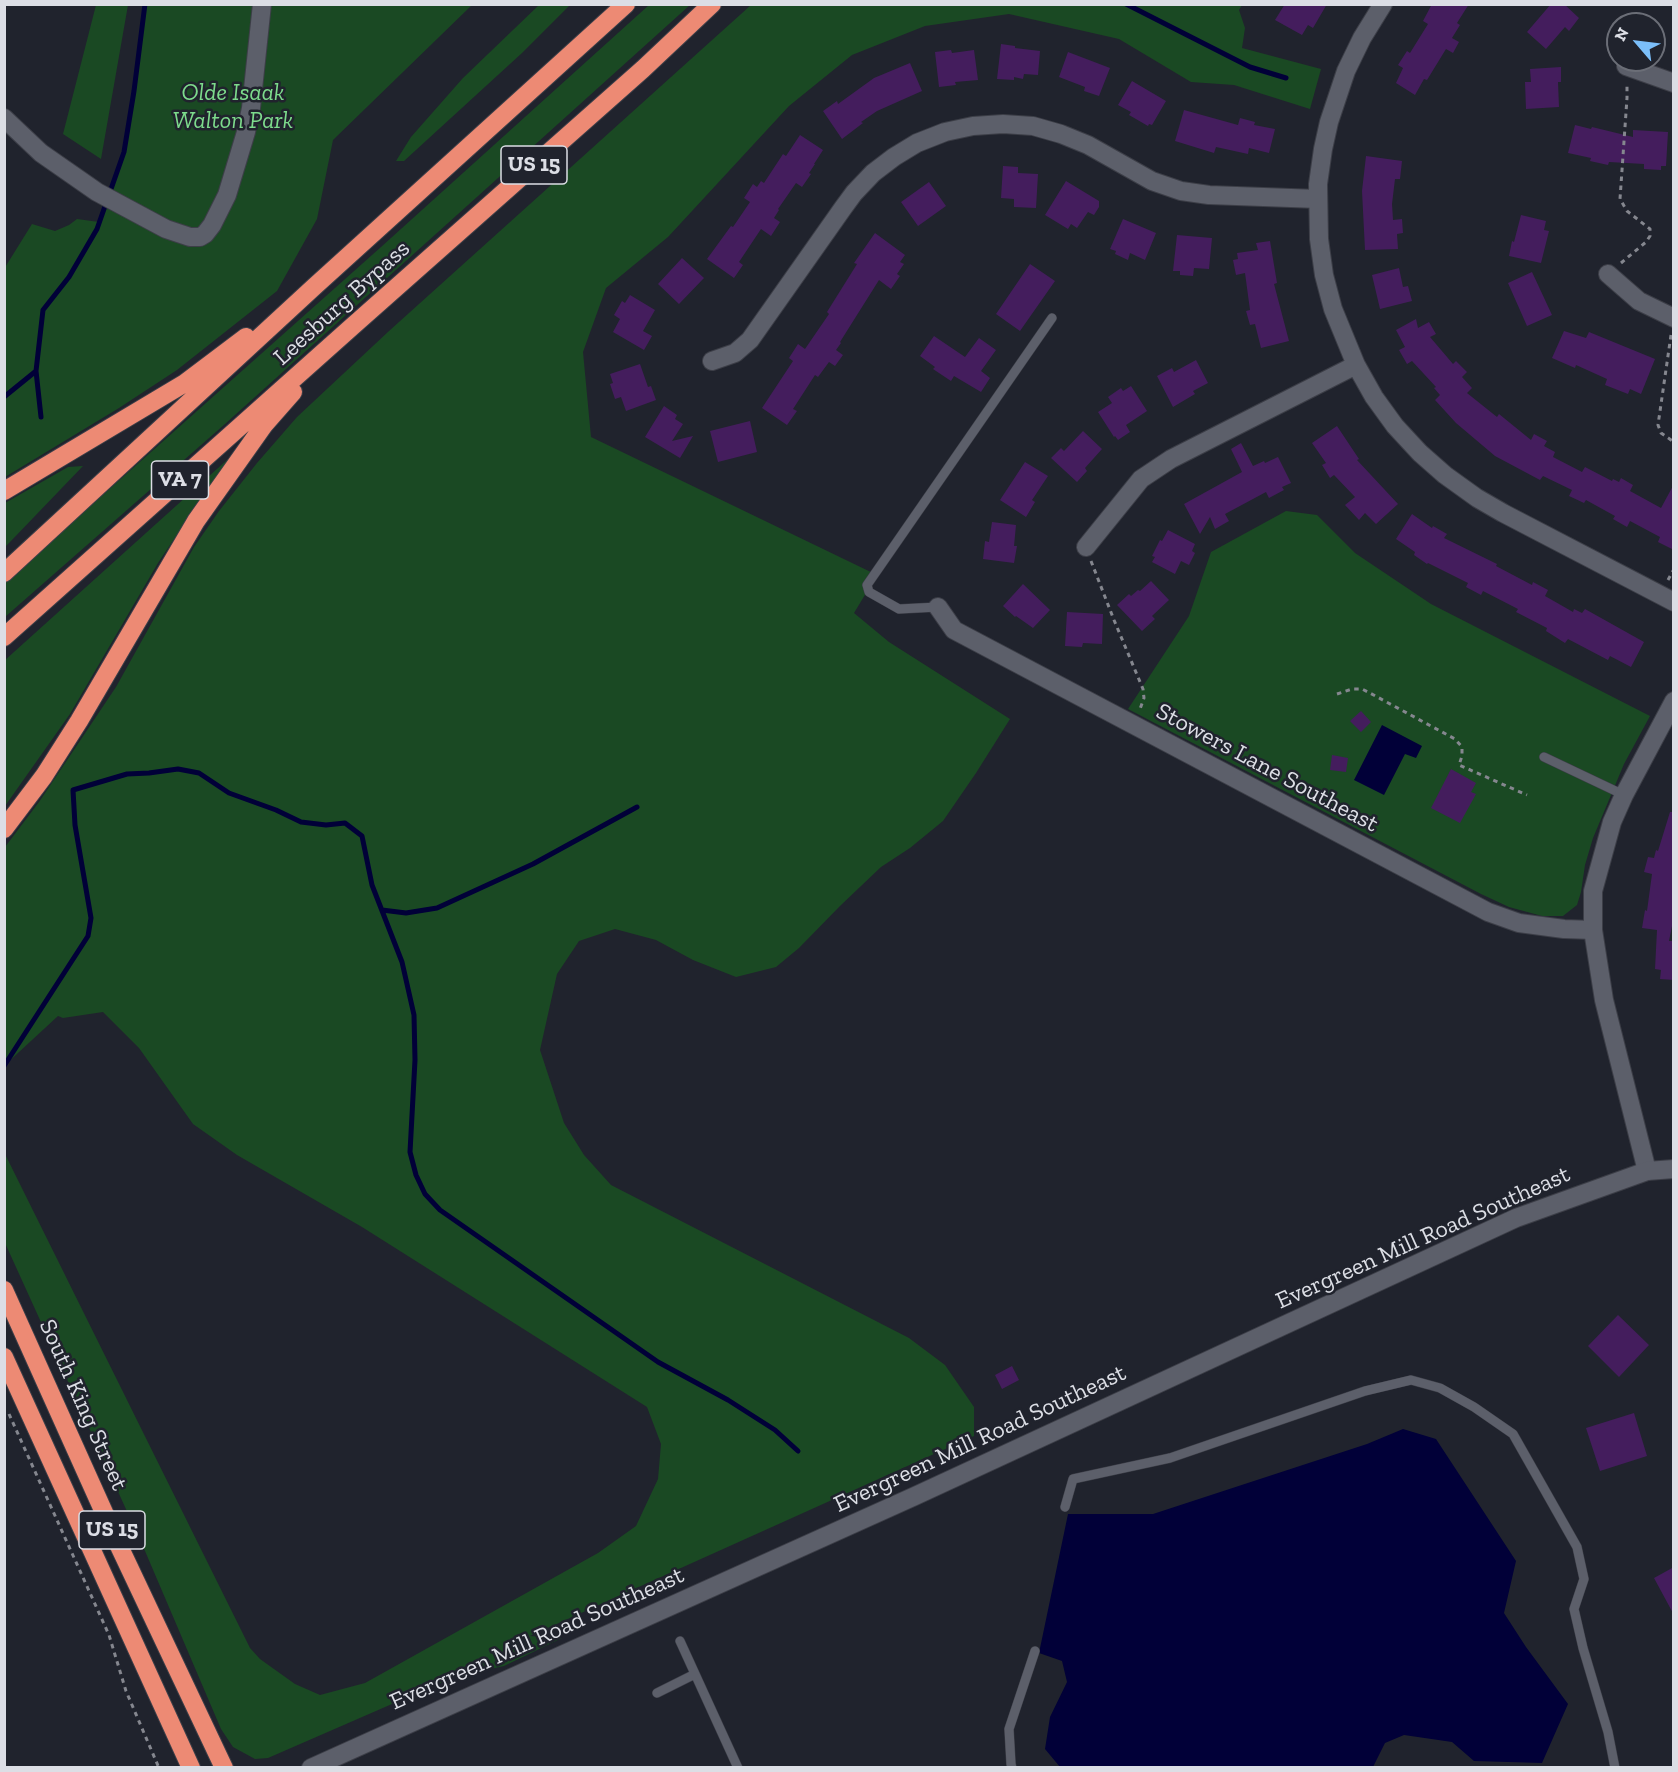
<!DOCTYPE html>
<html>
<head>
<meta charset="utf-8">
<style>
  body { margin:0 }
  #map { position:relative; width:1678px; height:1772px; overflow:hidden; background:#20232d; font-family:"Zilla Slab",serif }
  canvas { display:block }
  .frame { position:absolute; inset:0; border:6px solid #dcdee5; pointer-events:none }
  .north { position:absolute; left:1606px; top:12px; width:60px; height:60px; box-sizing:border-box; background:#20232d; border:2px solid #6b6e77; border-radius:50%; rotate:298deg; font-size:16px; font-weight:700; line-height:24px; text-align:center; color:#dcdee5 }
  .north::after { content:''; display:block; margin:auto; width:21px; height:27px; background:#7bbef9; clip-path:polygon(50% 0,100% 100%,50% 72%,0 100%) }
</style>
</head>
<body>
<div id="map">
<canvas width="1678" height="1772"></canvas>
<div class="frame"></div>
<div class="north">N</div>
</div>
<script>
const context = document.querySelector('canvas').getContext('2d');
context.lineJoin = 'round';
function paint(path, color) {
  context.fillStyle = color;
  context.fill(path, 'evenodd');
}
function toPath(rows) {
  const path = new Path2D();
  for (const r of rows) {
    path.moveTo(r[0], r[1]);
    for (let i = 2; i < r.length; i += 2) path.lineTo(r[i], r[i + 1]);
  }
  return path;
}
function stroke(path, color, width, dash) {
  context.strokeStyle = color;
  context.lineWidth = width;
  context.lineCap = dash ? 'butt' : 'round';
  context.setLineDash(dash || []);
  context.stroke(path);
}
function label(font, color, halo, rows, align = 'center') {
  context.font = font + ' "Zilla Slab",serif';
  context.lineWidth = 5;
  context.setLineDash([]);
  context.textBaseline = 'middle';
  context.strokeStyle = halo;
  context.fillStyle = color;
  for (const [text, x, y, turn = 0] of rows) {
    context.save();
    context.translate(x, y);
    context.rotate((+turn || 0) * Math.PI / 180);
    context.textAlign = isNaN(turn) ? turn : align;
    if (halo) context.strokeText(text, 0, 0);
    context.fillText(text, 0, 0);
    context.restore();
  }
}
paint(toPath([
  [96,5,128,5,101,159,63,134],
  [145,5,472,5,333,140,317,219,277,291,177,370,119,408,5,477,4,269,32,224,55,231,69,225,77,219,99,222,124,152,134,91],
  [539,5,570,5,522,53,404,161,396,161,411,137,463,78],
  [649,5,690,5,225,424,5,617,4,583,381,247],
  [751,5,1242,5,1239,10,1245,28,1242,48,1321,69,1310,109,1234,85,1191,82,1119,39,1009,14,925,26,852,55,789,106,668,237,606,288,583,352,591,437,877,575,854,613,889,642,1010,719,976,773,943,821,910,848,881,867,840,906,799,948,776,967,736,977,693,960,656,940,615,929,579,941,557,974,540,1050,564,1123,584,1155,611,1185,909,1338,945,1365,974,1407,974,1436,530,1636,562,1638,504,1666,454,1677,268,1758,255,1759,233,1747,221,1729,145,1551,5,1243,4,1152,250,1648,260,1659,295,1684,320,1695,365,1683,598,1553,636,1526,658,1479,661,1444,647,1407,362,1227,237,1155,193,1124,139,1048,103,1012,63,1018,58,1016,5,1065,5,847,39,802,116,687,194,547,219,511,257,463,297,417,389,331],
  [238,450,186,521,158,563,70,714,5,806,4,661],
  [83,466,11,541,5,547,5,503,68,467],
  [1286,511,1317,515,1355,553,1431,604,1650,716,1624,764,1593,838,1585,865,1581,892,1577,905,1563,916,1542,916,1509,907,1481,894,1128,709,1189,616,1211,552]
]), '#1a4923');
paint(toPath([
  [1382,725,1422,746,1416,758,1405,754,1384,795,1354,780],
  [1403,1429,1436,1439,1516,1561,1504,1613,1526,1647,1568,1704,1542,1763,1474,1761,1452,1742,1404,1735,1385,1743,1373,1767,1060,1767,1045,1749,1050,1717,1067,1682,1062,1661,1039,1653,1068,1514,1153,1514,1367,1444]
]), '#010038');
stroke(toPath([
  [1126,4,1250,67,1286,78],
  [4,397,36,371],
  [41,417,36,371,43,310,69,277,97,229,124,152,134,91,145,4],
  [382,910,406,913,437,908,533,864,637,807],
  [4,1066,88,936,91,918,75,825,73,790,127,774,149,773,178,769,199,773,229,793,276,810,301,822,326,825,345,823,362,836,372,885,402,962,414,1015,415,1060,410,1152,416,1175,425,1194,440,1210,658,1362,728,1400,775,1430,798,1451]
]), '#010038', 5);
paint(toPath([
  [1285,4,1327,4,1313,28,1308,25,1302,35,1275,20],
  [1432,4,1469,4,1457,23,1460,25,1452,38,1459,42,1453,53,1446,49,1427,80,1424,79,1415,95,1396,83,1403,68,1398,65,1407,51,1410,53,1428,24,1423,21],
  [1551,4,1564,4,1579,18,1569,31,1565,27,1546,49,1527,32],
  [1001,44,1015,46,1015,48,1040,51,1038,75,1024,74,1023,79,1014,77,1014,80,997,79],
  [951,50,952,53,974,50,978,80,955,82,956,85,939,87,935,52],
  [1068,52,1110,68,1099,96,1084,91,1085,87,1059,77],
  [910,63,922,91,877,111,861,122,863,123,842,139,823,111,837,101,838,104,874,78],
  [1561,67,1561,82,1558,82,1559,107,1526,109,1525,82,1531,82,1530,69],
  [1132,81,1166,101,1152,125,1149,124,1148,126,1129,115,1131,112,1118,105],
  [1184,110,1238,125,1240,118,1255,122,1254,125,1275,129,1269,153,1249,148,1248,154,1216,147,1214,153,1175,141],
  [1575,125,1591,129,1592,127,1633,137,1633,130,1668,132,1666,166,1661,166,1661,170,1644,169,1644,164,1609,162,1608,165,1590,161,1591,158,1568,153],
  [800,135,823,150,814,164,815,164,809,173,811,174,802,187,796,183,778,209,779,210,774,218,780,222,771,236,761,229,739,262,743,265,734,278,707,259,731,226,733,227,750,202,744,198,753,184,757,187,761,181,764,183,783,154,786,156],
  [1366,156,1402,161,1400,179,1395,179,1392,204,1393,220,1402,219,1403,233,1397,234,1398,249,1365,250,1362,191],
  [1003,166,1018,167,1018,173,1038,174,1036,208,1014,207,1014,199,1001,198],
  [1066,181,1099,201,1099,207,1094,215,1088,212,1077,228,1071,224,1068,229,1045,215],
  [929,182,946,206,918,226,901,202],
  [1521,215,1546,221,1544,230,1549,231,1541,263,1509,256,1512,241,1514,242],
  [1123,219,1156,233,1145,260,1130,253,1128,260,1115,254,1116,251,1110,249],
  [875,233,905,255,900,262,904,264,897,274,900,276,891,289,879,280,840,342,841,343,836,350,843,355,835,366,829,362,818,377,815,375,793,409,797,411,787,425,762,408,793,361,789,358,798,344,805,349,829,314,827,312,857,264,854,263],
  [1177,235,1212,238,1209,269,1194,268,1193,276,1180,275,1180,271,1173,271],
  [1270,241,1277,283,1274,284,1289,341,1261,348,1255,324,1250,325,1246,311,1250,310,1245,273,1236,275,1233,260,1238,259,1237,253,1258,250,1256,243],
  [682,258,704,278,679,304,658,284],
  [1030,264,1055,281,1020,331,996,314],
  [1399,268,1403,287,1408,286,1412,301,1380,309,1372,275],
  [1532,272,1552,315,1527,326,1508,283],
  [630,295,655,310,643,331,652,336,644,350,613,332,620,319,614,315,622,301,625,303],
  [1416,319,1418,328,1429,322,1436,334,1430,337,1453,364,1456,361,1467,372,1462,377,1472,388,1467,393,1497,417,1499,414,1531,440,1534,434,1547,441,1544,446,1555,452,1553,457,1582,472,1585,467,1612,481,1613,479,1619,482,1621,478,1633,485,1630,491,1661,508,1674,484,1674,550,1658,542,1660,537,1630,521,1627,527,1613,519,1615,516,1586,500,1584,503,1569,496,1572,490,1543,476,1540,480,1495,456,1456,423,1435,400,1440,395,1434,388,1436,387,1412,361,1407,364,1399,350,1405,347,1396,330],
  [1564,331,1586,338,1589,332,1655,359,1641,394,1630,389,1628,394,1605,385,1607,379,1576,365,1575,368,1552,358],
  [934,336,965,357,979,338,996,350,981,371,990,378,981,392,954,376,951,381,933,369,935,367,920,356],
  [1196,360,1208,383,1193,391,1195,394,1173,407,1157,376,1172,368,1174,372],
  [640,364,648,387,651,386,656,400,626,411,621,397,615,399,610,384,613,383,610,374],
  [1131,386,1147,411,1126,425,1130,432,1118,440,1115,436,1114,437,1098,412,1112,403,1108,397,1121,388,1123,391],
  [664,406,677,415,675,419,683,424,672,441,693,436,680,458,645,437],
  [750,421,757,452,718,462,710,431],
  [1337,426,1359,459,1357,460,1398,504,1376,524,1365,513,1359,520,1345,505,1355,497,1334,475,1330,478,1322,465,1326,463,1312,443],
  [1083,431,1102,449,1085,468,1087,471,1077,482,1051,458,1061,448,1064,451],
  [1241,443,1253,466,1264,461,1265,463,1278,457,1291,483,1282,487,1284,490,1269,498,1266,492,1225,514,1229,521,1215,529,1210,517,1200,534,1184,504,1242,472,1231,449],
  [1025,462,1048,476,1032,500,1035,502,1026,517,1000,500],
  [1412,514,1432,528,1433,526,1447,534,1444,538,1497,564,1496,566,1532,585,1533,582,1548,590,1545,596,1573,612,1574,609,1582,613,1585,609,1644,642,1631,667,1610,656,1608,660,1568,639,1565,643,1546,631,1547,628,1516,612,1518,609,1483,591,1481,595,1466,587,1468,583,1428,563,1427,564,1414,555,1415,552,1396,539],
  [992,522,1016,525,1014,546,1017,546,1014,563,983,559,985,541,989,542],
  [1168,530,1195,544,1192,551,1195,553,1189,565,1181,561,1175,574,1152,562,1155,557,1152,556,1160,540,1162,541],
  [1151,581,1169,600,1152,616,1155,619,1142,631,1117,605,1129,594,1131,596,1138,590,1140,591],
  [1023,584,1050,610,1033,628,1016,616,1015,617,1003,606],
  [1067,612,1103,614,1102,644,1083,643,1082,647,1065,646],
  [1361,711,1371,722,1361,732,1350,721],
  [1332,755,1348,758,1346,772,1330,770],
  [1451,769,1476,783,1471,792,1476,794,1460,823,1431,808],
  [1670,812,1674,812,1674,916,1669,941,1674,941,1674,980,1660,979,1661,970,1655,969,1657,930,1642,928,1645,910,1647,911,1652,874,1644,872,1648,857,1654,858,1656,850,1658,851],
  [1618,1315,1649,1345,1619,1377,1588,1346],
  [1012,1366,1019,1380,1002,1389,995,1375],
  [1634,1413,1647,1456,1600,1471,1586,1428],
  [1674,1567,1674,1615,1654,1578]
]), '#441d5d');
const lane = toPath([
  [938,607,899,609,869,592,867,585,1052,318],
  [1544,757,1624,795],
  [1065,1507,1073,1479,1170,1458,1365,1391,1411,1380,1440,1388,1474,1407,1513,1434,1577,1547,1584,1579,1574,1609,1583,1648,1608,1732,1615,1768],
  [680,1641,738,1768],
  [657,1693,695,1674],
  [1012,1768,1011,1764,1009,1729,1035,1651]
]);
const street = toPath([
  [1383,4,1362,38,1346,71,1329,122,1323,149,1318,184,1319,239,1324,275,1333,309,1356,365,1374,397,1395,426,1420,453,1445,475,1477,498,1503,513,1674,602],
  [1626,66,1674,83],
  [4,118,41,153,97,192,166,229,190,237,200,237,205,234,212,225,227,195,246,132,251,108,262,4],
  [1608,274,1639,301,1674,318],
  [712,361,735,353,750,340,843,208,854,193,873,173,894,157,917,143,945,132,973,126,1003,124,1033,126,1061,134,1088,145,1152,181,1181,191,1209,195,1318,199],
  [1086,547,1141,479,1171,459,1356,365],
  [938,607,954,630,1488,912,1519,923,1564,929,1593,930],
  [1647,1171,1604,1000,1593,930,1593,891,1612,822,1624,795,1674,701]
]);
const secondary = toPath([
  [311,1768,915,1496,1516,1218,1647,1171,1674,1169]
]);
const highway = toPath([
  [4,491,185,383,246,337],
  [4,573,315,286,626,4],
  [4,637,355,324,643,69,712,4],
  [4,829,44,776,79,721,196,521,264,425,293,392],
  [4,1290,120,1548,224,1768],
  [4,1357,191,1768]
]);
stroke(lane, '#3c3e47', 10);
stroke(street, '#3c3e47', 20);
stroke(secondary, '#3c3e47', 20);
stroke(highway, '#3c3e47', 20);
stroke(toPath([
  [1621,263,1646,242,1650,236,1650,229,1627,211,1620,199,1627,98,1627,83],
  [1671,335,1658,425,1661,433,1674,442],
  [1091,561,1114,620,1143,689,1144,698,1140,709],
  [1668,580,1674,569],
  [1337,694,1352,689,1362,689,1368,692,1455,739,1462,747,1462,756,1459,765,1527,795],
  [9,1414,109,1635,126,1691,159,1768]
]), '#85878f', 3, [4.5, 4.5]);
stroke(lane, '#5c5f6a', 9);
stroke(street, '#5c5f6a', 18);
stroke(secondary, '#5c5f6a', 18);
stroke(highway, '#ed8a74', 18);
for (const [x, y, w] of [
  [534,165,66],
  [180,480,57],
  [112,1530,66]
]) {
  const box = new Path2D();
  box.roundRect(x - w / 2, y - 19, w, 38, 4.5);
  context.fillStyle = '#20232d';
  context.fill(box);
  stroke(box, '#dcdee5', 1.5);
}
label('bold 22px', '#dcdee5', null, [
  ["US 15",534,165],
  ["VA 7",180,480],
  ["US 15",112,1530]
]);
label('italic 24px', '#7ddb8c', '#20232d', [
  ["Olde Isaak",233,93],
  ["Walton Park",233,121]
]);
label('24px', '#dcdee5', '#20232d', [
  ["Leesburg Bypass",342,303,-42],
  ["Stowers Lane Southeast",1267,768,28],
  ["Evergreen Mill Road Southeast",1423,1238,-24],
  ["South King Street",83,1405,66],
  ["Evergreen Mill Road Southeast",980,1439,-25],
  ["Evergreen Mill Road Southeast",537,1639,-24]
]);
</script>
</body>
</html>
